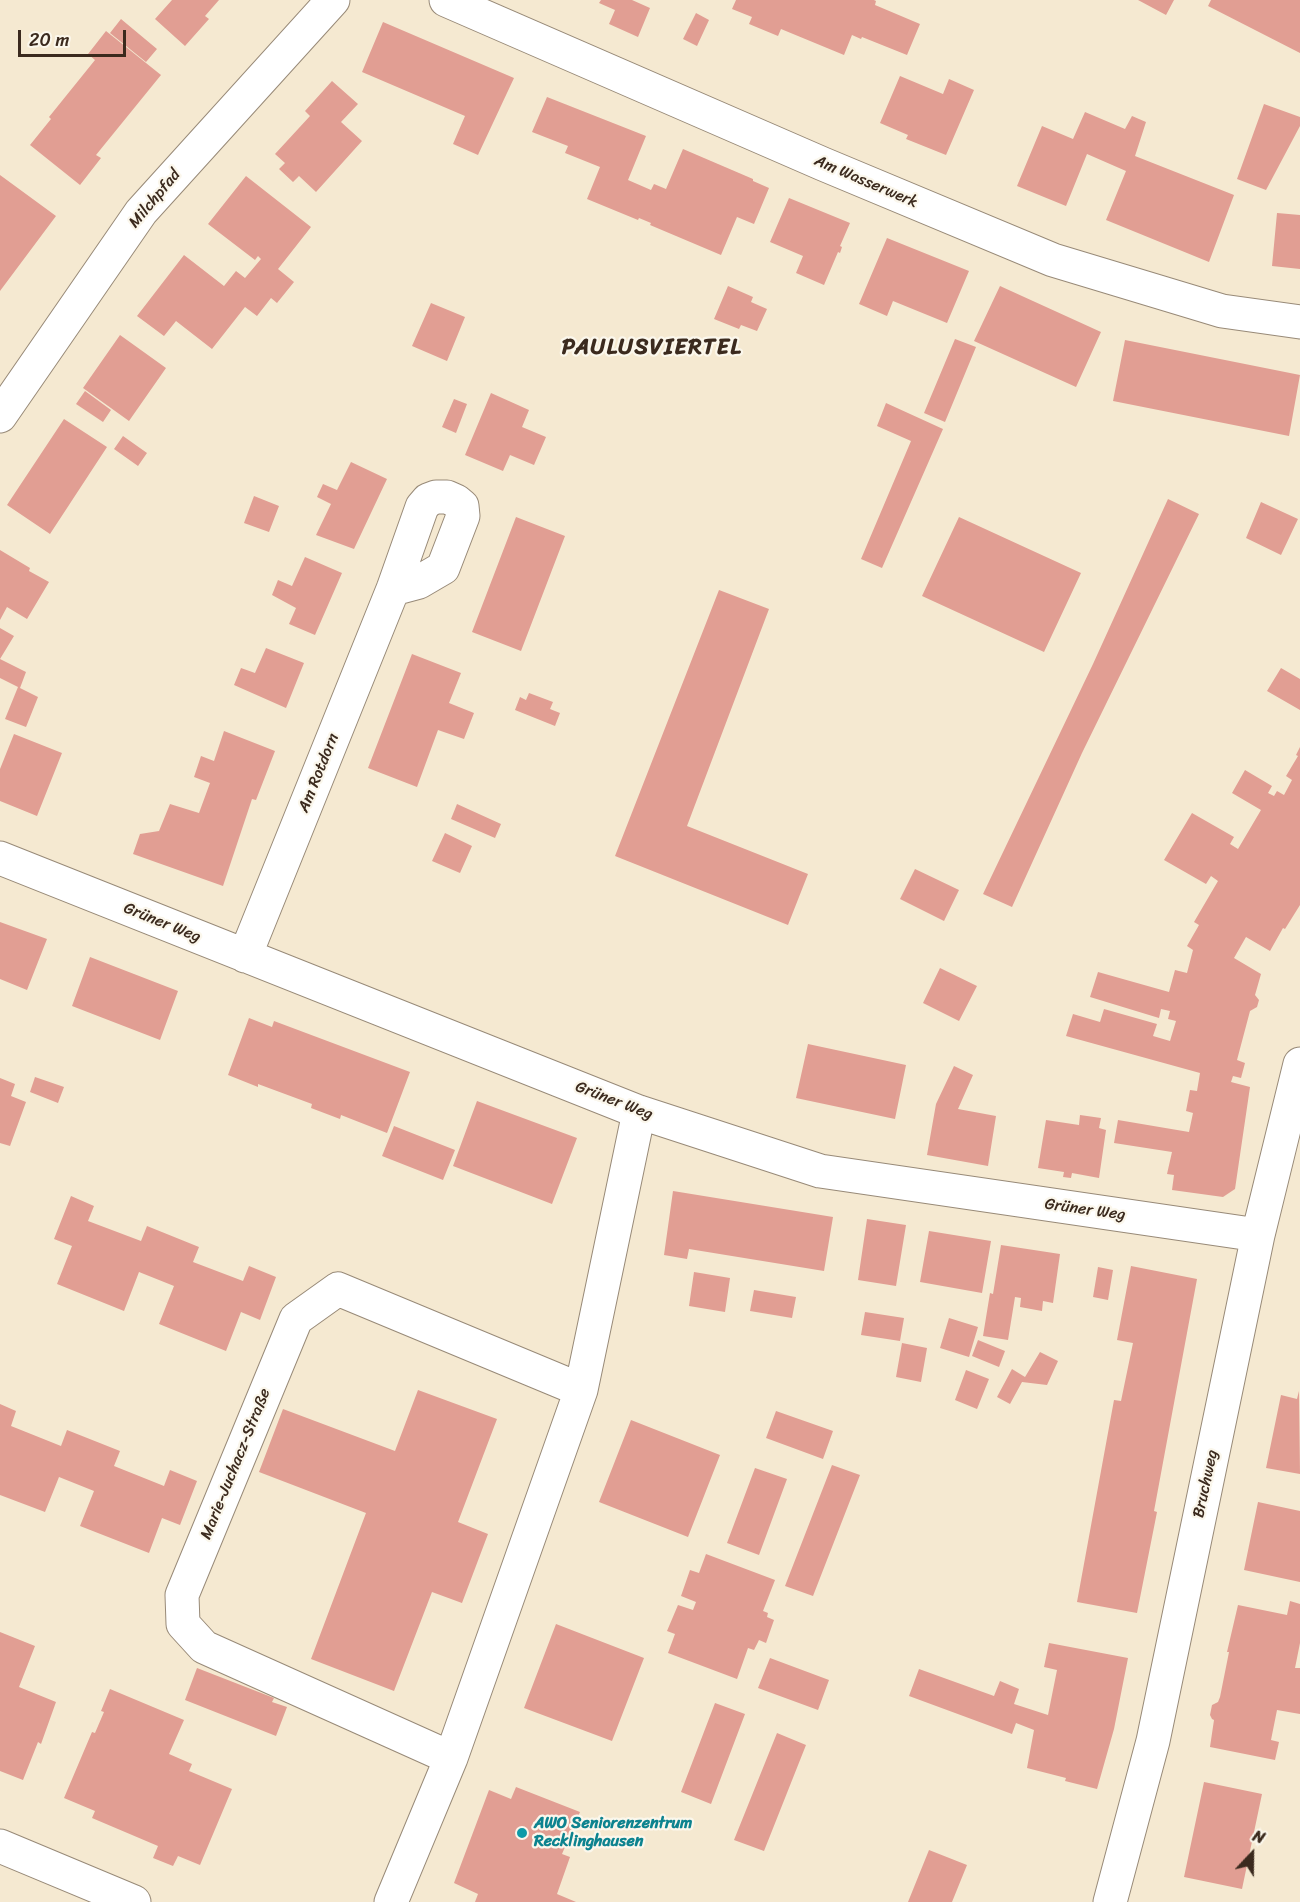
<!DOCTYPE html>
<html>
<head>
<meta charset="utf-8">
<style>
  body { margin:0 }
  #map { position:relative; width:1300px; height:1902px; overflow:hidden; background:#f5e9d1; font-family:Sriracha,sans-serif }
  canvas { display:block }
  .north { position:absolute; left:1222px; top:1824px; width:60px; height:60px; -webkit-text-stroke:4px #fbf7ec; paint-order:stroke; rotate:22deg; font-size:16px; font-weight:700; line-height:24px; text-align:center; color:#3b2a1e }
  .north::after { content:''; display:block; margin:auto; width:21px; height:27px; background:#3b2a1e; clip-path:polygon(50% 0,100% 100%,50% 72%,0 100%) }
  .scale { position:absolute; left:18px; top:30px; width:108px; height:27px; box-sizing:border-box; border:3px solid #3b2a1e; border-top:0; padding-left:8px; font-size:18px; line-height:21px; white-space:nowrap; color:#3b2a1e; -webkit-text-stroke:4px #fbf7ec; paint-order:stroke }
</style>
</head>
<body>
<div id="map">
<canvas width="1300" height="1902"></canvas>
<div class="north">N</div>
<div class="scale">20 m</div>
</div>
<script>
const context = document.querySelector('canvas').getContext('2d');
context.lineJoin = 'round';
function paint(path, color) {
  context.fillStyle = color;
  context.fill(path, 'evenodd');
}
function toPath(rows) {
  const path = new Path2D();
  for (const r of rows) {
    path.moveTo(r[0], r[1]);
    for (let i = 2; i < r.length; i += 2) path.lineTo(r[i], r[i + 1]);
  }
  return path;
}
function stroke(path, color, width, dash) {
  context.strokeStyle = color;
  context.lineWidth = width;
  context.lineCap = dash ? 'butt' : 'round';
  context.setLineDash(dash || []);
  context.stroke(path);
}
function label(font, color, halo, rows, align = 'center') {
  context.font = font + ' Sriracha,sans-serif';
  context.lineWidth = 4.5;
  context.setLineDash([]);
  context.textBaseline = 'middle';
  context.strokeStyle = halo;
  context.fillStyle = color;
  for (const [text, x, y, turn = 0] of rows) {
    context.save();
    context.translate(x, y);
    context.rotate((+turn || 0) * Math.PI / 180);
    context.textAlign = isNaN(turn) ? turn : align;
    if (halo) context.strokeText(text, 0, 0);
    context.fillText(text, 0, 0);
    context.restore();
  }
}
paint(toPath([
  [172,0,219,0,205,16,209,19,185,46,155,19],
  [601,0,632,0,650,8,638,37,609,24,615,10,599,3],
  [736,0,874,0,876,1,875,5,920,24,907,55,862,37,861,39,852,35,844,55,781,29,778,36,749,24,752,17,732,9],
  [1138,0,1174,0,1166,15],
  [1211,0,1300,0,1300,53,1208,6],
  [696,13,709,20,697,46,683,39],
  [121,19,157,49,146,62,110,33],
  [383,22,514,78,478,155,453,144,465,116,362,72],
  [106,31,161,75,96,155,101,158,80,185,30,145,51,119,49,117,95,60,88,54],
  [900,76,943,94,949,79,974,90,946,155,906,139,908,135,880,123],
  [332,81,358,104,341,122,362,141,316,192,299,176,293,182,279,169,285,163,275,154,310,116,305,111],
  [547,97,646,136,628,180,651,190,654,184,666,189,683,149,753,179,753,181,769,188,754,224,737,217,721,255,650,225,651,223,639,218,638,220,587,199,600,167,565,153,568,146,532,132],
  [1264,104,1300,117,1300,126,1266,190,1237,179],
  [1085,112,1125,129,1132,116,1146,122,1135,156,1234,195,1209,262,1106,220,1126,171,1087,154,1066,206,1017,186,1042,126,1073,139],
  [0,175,56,216,0,291],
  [246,176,311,227,278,269,294,282,277,303,271,298,257,316,245,307,212,349,176,321,164,336,137,316,184,255,224,286,236,271,245,278,261,259,258,256,255,260,208,224],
  [789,198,850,223,840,246,842,247,840,253,838,252,824,285,796,273,803,256,770,242],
  [1277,213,1300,215,1300,269,1272,266],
  [887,238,969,271,947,323,893,301,887,316,859,304],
  [728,286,753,297,751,302,767,309,757,331,741,325,739,329,714,319],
  [1000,286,1101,332,1076,387,974,341],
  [431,303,465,317,447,361,412,346],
  [120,335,166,368,129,421,83,388],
  [955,339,976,347,945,422,924,413],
  [1125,340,1300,375,1289,436,1113,401],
  [85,391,111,410,103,422,76,404],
  [491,393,529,410,522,427,546,437,534,465,510,455,503,471,465,455],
  [454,399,467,404,456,433,442,427],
  [886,403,943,429,882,568,861,559,911,441,877,426],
  [64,419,107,447,50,534,7,505],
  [123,436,147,453,138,466,114,449],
  [351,462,387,479,354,549,316,535,331,504,317,497,323,484,337,490],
  [254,496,279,506,269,532,244,523],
  [1168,499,1199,514,1082,753,1012,907,983,894,1093,664],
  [1261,502,1298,519,1281,555,1246,538],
  [516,517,565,536,521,651,472,632],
  [959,517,1081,573,1044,652,922,596],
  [0,550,30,568,29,571,49,582,27,619,7,607,0,620],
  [305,557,342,573,315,635,289,624,296,608,272,595,278,580,292,586],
  [719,590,769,609,687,826,808,874,788,925,615,856],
  [0,628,14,636,0,659],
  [266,648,304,663,286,708,234,685,241,668,255,673],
  [412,654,461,673,449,703,474,713,464,739,438,730,417,787,368,768],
  [0,659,26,672,20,688,38,697,26,727,5,719,18,687,0,678],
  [1281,668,1300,679,1300,710,1267,691],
  [529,693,553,702,550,709,560,713,555,726,515,710,520,697,526,700],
  [224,731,275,751,256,800,252,799,223,886,133,854,140,834,159,831,170,804,199,813,210,783,194,777,201,756,214,761],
  [14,734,62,753,37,816,0,801,0,769],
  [1300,747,1300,905,1285,929,1283,928,1270,951,1246,937,1234,958,1261,974,1255,995,1259,1000,1257,1007,1250,1011,1237,1060,1245,1063,1241,1078,1233,1076,1231,1082,1250,1087,1235,1189,1223,1197,1172,1190,1174,1175,1167,1174,1172,1152,1114,1143,1118,1120,1189,1132,1193,1113,1186,1111,1190,1090,1197,1091,1200,1073,1066,1036,1073,1014,1100,1022,1104,1009,1157,1024,1153,1036,1170,1041,1176,1021,1168,1019,1170,1011,1161,1009,1159,1018,1090,997,1098,972,1169,992,1175,970,1187,973,1193,950,1187,946,1199,925,1194,922,1218,881,1211,876,1206,884,1164,860,1192,813,1234,837,1230,844,1238,849,1261,810,1232,793,1245,770,1272,786,1268,793,1274,796,1277,791,1284,795,1292,780,1286,776,1298,756,1296,755],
  [457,804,501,824,495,838,451,819],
  [445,833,472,846,460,873,432,861],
  [915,869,959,890,944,921,900,899],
  [0,922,47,939,27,990,0,979],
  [90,957,178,991,160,1040,72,1006],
  [940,968,977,986,959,1021,923,1003],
  [249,1018,272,1027,274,1021,410,1072,387,1133,341,1115,340,1119,311,1108,312,1104,258,1084,258,1087,228,1075],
  [808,1044,906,1065,895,1119,796,1098],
  [954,1066,973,1075,958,1109,996,1116,988,1166,927,1155,936,1104],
  [35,1077,64,1087,58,1103,30,1092],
  [0,1078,15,1084,11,1096,26,1102,10,1146,0,1143],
  [477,1101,577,1138,552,1204,453,1166],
  [1080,1115,1101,1118,1099,1128,1106,1130,1099,1178,1072,1173,1071,1178,1063,1177,1064,1172,1038,1168,1046,1120,1079,1125],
  [394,1126,455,1150,443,1180,382,1156],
  [673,1191,833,1217,824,1271,689,1249,687,1259,664,1255],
  [71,1196,94,1206,88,1221,141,1241,147,1226,199,1247,193,1262,243,1281,249,1266,276,1277,260,1320,241,1312,226,1351,159,1324,174,1286,139,1272,124,1311,57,1284,72,1246,54,1239],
  [867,1219,906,1225,896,1286,858,1280],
  [929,1231,991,1241,982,1293,920,1282],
  [1001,1245,1060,1254,1053,1303,1043,1301,1042,1311,1020,1307,1021,1298,1015,1297,1008,1340,983,1336,990,1293,993,1294],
  [1131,1266,1197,1279,1154,1511,1157,1512,1137,1613,1077,1602,1114,1400,1121,1401,1133,1343,1117,1340],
  [1098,1267,1113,1270,1108,1300,1093,1297],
  [694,1272,730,1278,725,1312,689,1306],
  [754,1290,796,1297,792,1318,750,1311],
  [865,1312,904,1318,900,1341,861,1335],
  [949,1318,978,1327,969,1357,940,1348],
  [978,1340,1005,1351,999,1367,972,1356],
  [902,1343,927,1348,921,1382,896,1377],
  [1040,1352,1058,1361,1047,1385,1022,1382,1010,1404,997,1397,1012,1369,1025,1377],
  [966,1370,989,1379,977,1409,955,1400],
  [418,1390,497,1419,458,1522,488,1534,462,1603,432,1592,394,1691,311,1659,366,1513,259,1472,283,1409,395,1451],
  [1299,1391,1300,1474,1266,1468,1281,1395,1297,1399],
  [0,1404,16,1411,11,1426,61,1446,67,1430,120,1451,114,1466,164,1486,170,1470,197,1481,180,1525,162,1518,149,1553,80,1526,94,1491,59,1477,45,1512,0,1495],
  [776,1411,833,1431,823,1459,766,1438],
  [631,1420,720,1455,688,1537,599,1502],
  [832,1465,860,1475,813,1596,785,1586],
  [755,1468,787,1479,759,1555,727,1543],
  [1258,1502,1300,1511,1300,1582,1244,1570],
  [706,1554,775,1580,763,1611,768,1613,767,1617,774,1620,766,1643,759,1640,754,1650,748,1648,737,1679,668,1653,675,1634,667,1631,678,1605,693,1610,696,1602,681,1596,690,1570,699,1573],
  [1290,1601,1300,1604,1300,1643,1295,1668,1300,1668,1300,1714,1277,1710,1271,1740,1279,1742,1275,1760,1210,1747,1214,1720,1212,1719,1210,1715,1212,1705,1218,1702,1220,1697,1229,1652,1227,1652,1238,1605,1287,1615],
  [556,1624,644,1658,612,1741,524,1708],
  [0,1632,35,1646,19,1687,56,1702,41,1744,38,1742,23,1780,0,1771],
  [1049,1643,1128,1658,1114,1729,1097,1789,1065,1781,1066,1778,1027,1768,1034,1730,1016,1723,1012,1734,909,1696,919,1669,994,1696,1000,1681,1019,1689,1014,1704,1048,1715,1057,1670,1044,1667],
  [770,1658,829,1680,818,1710,758,1688],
  [197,1668,274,1698,272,1702,287,1707,276,1736,185,1700],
  [110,1689,184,1720,169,1754,192,1764,189,1771,232,1789,200,1865,178,1856,173,1866,153,1858,158,1846,92,1818,95,1811,64,1798,92,1732,95,1733,104,1712,101,1711],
  [715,1703,745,1714,711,1804,681,1792],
  [777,1733,806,1745,764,1851,734,1840],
  [1204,1782,1262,1794,1242,1889,1184,1877],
  [516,1787,580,1812,562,1854,570,1857,557,1894,576,1902,475,1902,478,1894,454,1883,489,1790,511,1799],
  [929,1850,967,1865,952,1902,908,1902]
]), '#e19e93');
const minor = toPath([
  [446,0,823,164,1053,260,1222,311,1300,322],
  [0,416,141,212,333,0],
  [0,858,639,1112,820,1171,1258,1235],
  [245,956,393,589,422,507,428,500,436,497,447,497,456,501,462,506,463,516,443,568,419,582,393,589],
  [451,1758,204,1647,183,1624,182,1595,296,1319,338,1289,581,1390],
  [0,1846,134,1902],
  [391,1902,451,1758,581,1390,639,1112],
  [1110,1902,1153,1741,1258,1235,1300,1064]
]);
stroke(minor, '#988a78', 35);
stroke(minor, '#fff', 33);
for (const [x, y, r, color] of [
  [522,1833,6,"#0f9aa8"]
]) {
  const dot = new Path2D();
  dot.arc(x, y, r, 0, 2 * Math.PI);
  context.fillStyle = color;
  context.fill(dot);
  stroke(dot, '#fbf7ec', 2);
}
label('16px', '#3b2a1e', '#fbf7ec', [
  ["Am Wasserwerk",866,182,23],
  ["Milchpfad",155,199,-50],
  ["Am Rotdorn",319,773,-68],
  ["Grüner Weg",162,923,22],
  ["Grüner Weg",614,1101,21],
  ["Grüner Weg",1085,1210,8],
  ["Marie-Juchacz-Straße",236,1464,-68],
  ["Bruchweg",1206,1484,-78]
]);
label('bold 16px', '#0d838f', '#fbf7ec', [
  ["AWO Seniorenzentrum",534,1824],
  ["Recklinghausen",534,1842]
], 'left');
context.letterSpacing = '1.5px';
label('bold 22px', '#3b2a1e', '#fbf7ec', [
  ["PAULUSVIERTEL",652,348]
]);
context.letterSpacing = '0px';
</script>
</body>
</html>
